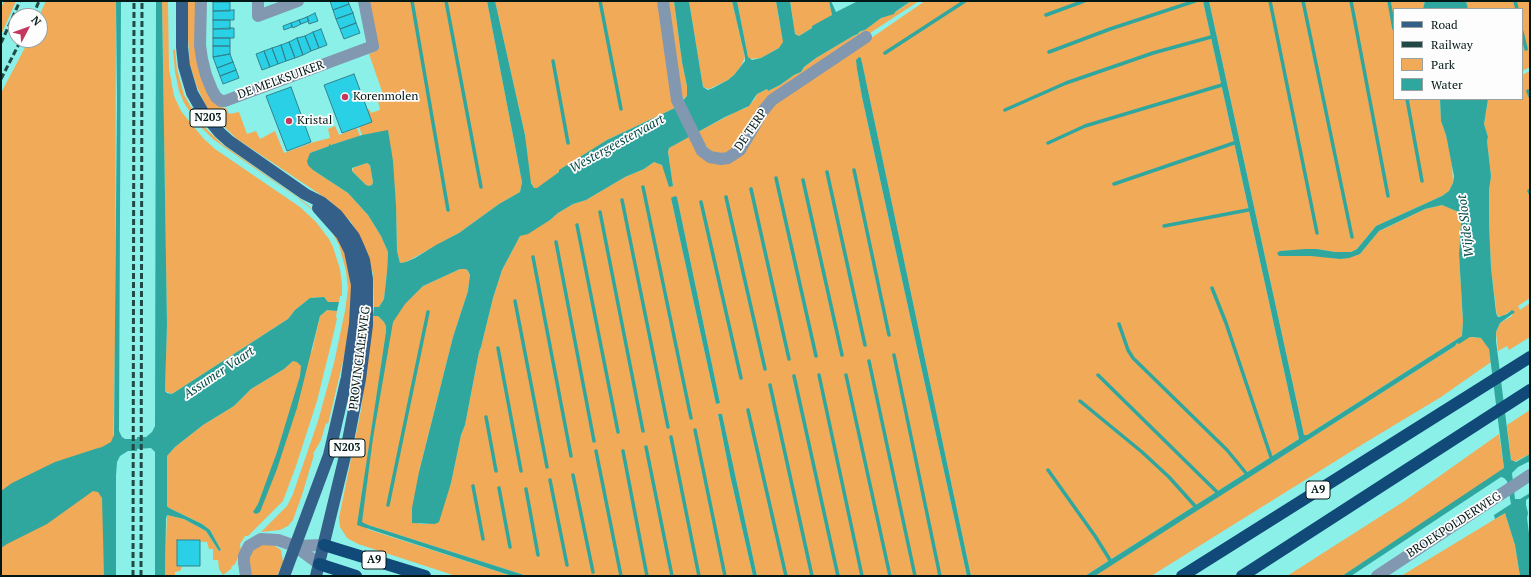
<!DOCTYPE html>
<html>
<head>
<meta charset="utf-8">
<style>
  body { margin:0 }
  #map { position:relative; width:1531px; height:577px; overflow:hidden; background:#8bf1e8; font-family:"PT Serif",serif }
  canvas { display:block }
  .frame { position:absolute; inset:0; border:2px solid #021816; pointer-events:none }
  .legend { position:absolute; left:1393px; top:8px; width:130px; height:92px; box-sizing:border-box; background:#fdfdfd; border:1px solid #99a1a1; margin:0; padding:5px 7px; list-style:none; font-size:12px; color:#021816 }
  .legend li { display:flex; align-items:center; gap:8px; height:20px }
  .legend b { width:20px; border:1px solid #99a1a1 }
  .north { position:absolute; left:8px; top:8px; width:40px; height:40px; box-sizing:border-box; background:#fdfdfd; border:1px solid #99a1a1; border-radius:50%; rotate:49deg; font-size:11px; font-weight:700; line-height:16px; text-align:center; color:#021816 }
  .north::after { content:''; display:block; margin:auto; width:14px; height:18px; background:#c5375f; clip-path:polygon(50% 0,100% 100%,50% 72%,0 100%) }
</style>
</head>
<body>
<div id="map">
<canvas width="1531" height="577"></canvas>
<div class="frame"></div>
<ul class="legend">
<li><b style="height:5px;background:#335f88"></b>Road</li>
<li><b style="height:5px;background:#204845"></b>Railway</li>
<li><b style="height:11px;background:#f0aa58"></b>Park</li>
<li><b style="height:11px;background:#2fa79f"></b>Water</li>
</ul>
<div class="north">N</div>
</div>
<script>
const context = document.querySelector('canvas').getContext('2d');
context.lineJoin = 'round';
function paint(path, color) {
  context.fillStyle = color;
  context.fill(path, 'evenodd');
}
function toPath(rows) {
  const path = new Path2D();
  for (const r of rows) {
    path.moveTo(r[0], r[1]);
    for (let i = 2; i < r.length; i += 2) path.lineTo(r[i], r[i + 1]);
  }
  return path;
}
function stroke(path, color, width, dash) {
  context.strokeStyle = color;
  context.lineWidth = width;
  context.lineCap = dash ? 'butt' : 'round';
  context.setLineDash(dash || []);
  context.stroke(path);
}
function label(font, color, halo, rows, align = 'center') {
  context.font = font + ' "PT Serif",serif';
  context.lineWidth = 3.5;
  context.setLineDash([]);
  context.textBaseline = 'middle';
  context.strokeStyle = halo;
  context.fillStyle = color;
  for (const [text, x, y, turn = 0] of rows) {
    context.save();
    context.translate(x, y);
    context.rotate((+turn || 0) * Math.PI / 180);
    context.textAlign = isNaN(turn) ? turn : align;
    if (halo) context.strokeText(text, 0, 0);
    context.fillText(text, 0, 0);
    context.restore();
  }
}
paint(toPath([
  [4,1,16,1,1,35,1,8],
  [46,1,116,1,115,341,111,576,1,576,1,93,29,40,40,40,40,16,39,16],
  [162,1,168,1,169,69,174,96,181,111,193,126,204,139,215,149,300,207,316,222,329,239,333,247,340,269,342,285,342,296,340,296,339,302,328,302,324,297,310,298,295,310,288,319,172,394,165,391,167,325],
  [188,1,196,1,216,104,220,107,226,108,229,114,239,112,247,134,256,131,260,139,275,131,284,153,314,142,330,138,328,129,335,126,339,135,357,128,360,136,331,145,330,144,329,146,310,153,313,170,348,193,368,215,381,236,388,252,387,272,384,299,379,307,374,307,373,273,365,247,351,222,330,201,237,139,218,121,206,106,197,87,190,65,188,39],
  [366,1,487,1,522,182,520,192,499,204,459,233,406,262,400,263,397,251,396,205,388,131,362,135,359,127,372,122,367,110,369,109,371,113,380,110,378,101,383,99,384,97,369,54,374,52],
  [495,1,660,1,677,107,607,140,560,170,559,172,545,183,537,188,534,188,530,180,525,135],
  [666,1,674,1,682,62,687,86,687,96,683,100],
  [689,1,732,1,745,57,741,66,734,75,728,80,709,89,703,87],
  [737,1,776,1,780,26,784,39,782,45,779,48,761,58,749,59,748,57],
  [790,1,829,1,832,15,799,36,795,34],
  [911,1,919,1,792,84,734,151,713,155,696,133,737,111,746,108,755,99,757,94,767,89,768,91,780,85,794,75,801,72,804,67,816,58,853,36,857,35,859,32,863,31,881,18,899,10],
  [925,1,1203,1,1299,439,1085,576,971,576,861,58,857,69,862,97,967,576,757,576,722,414,718,415,730,475,753,576,527,576,368,525,367,529,512,576,456,576,358,544,347,538,340,527,339,518,361,410,373,316,378,316,385,323,423,286,460,269,466,269,470,275,468,291,453,337,419,472,419,524,427,524,448,490,451,483,461,435,465,425,479,352,481,347,493,298,502,270,520,236,550,220,558,213,573,204,586,200,625,177,644,169,654,162,662,165,673,186,668,152,669,148,690,136,722,161,768,109],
  [677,197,720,403,716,404,671,198],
  [1209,1,1425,1,1423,9,1394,9,1394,99,1440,99,1441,121,1446,135,1452,164,1453,183,1449,191,1442,196,1376,226,1357,249,1351,252,1335,252,1317,249,1280,251,1340,259,1360,254,1379,231,1386,228,1425,209,1442,205,1450,208,1461,213,1464,217,1461,224,1459,254,1463,321,1462,336,1307,435,1304,435],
  [1466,1,1530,1,1530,67,1522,71,1522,9,1468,9],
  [173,49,175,50,177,69,184,95,201,124,222,144,303,201,323,218,344,248,352,277,351,318,344,357,328,424,326,423,321,440,313,454,314,455,302,495,293,520,288,526,280,530,261,532,287,506,293,494,318,421,334,363,345,311,348,288,346,271,339,245,332,232,315,212,298,198,224,147,213,139,197,123,184,103,179,91,175,72],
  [1530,71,1530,298,1518,306,1520,310,1530,303,1530,337,1509,350,1507,346,1498,351,1496,332,1500,323,1512,316,1512,310,1503,316,1497,316,1491,268,1489,223,1489,190,1491,176,1487,141,1488,137,1484,124,1488,99,1522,99,1522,75],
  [367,163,370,165,373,182,372,185,369,186,366,185,352,171,353,168],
  [327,310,337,311,336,317,337,318,334,332,317,401,296,466,283,501,248,536,245,536,240,544,241,551,235,564,231,567,232,568,223,575,219,569,218,560,213,560,213,549,209,549,207,542,178,540,177,566,182,567,180,571,175,572,175,576,165,576,167,515,184,519,206,531,219,551,221,550,210,530,202,524,169,508,167,505,167,456,175,447,203,425,234,406,251,389,284,369,293,361,312,351,320,316],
  [1470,337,1481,338,1486,344,1489,349,1491,362,1441,397,1363,444,1151,576,1094,576,1455,346,1458,342,1459,343],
  [1530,410,1530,454,1514,462,1511,460,1507,425],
  [1499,434,1504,468,1487,481,1342,576,1287,576,1403,502],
  [1505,513,1515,545,1520,576,1401,576],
  [258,544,269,544,275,546,281,550,283,562,277,576,253,576,250,571,250,558,251,553]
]), '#f0aa58');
paint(toPath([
  [116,1,121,1,119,431,122,437,125,439,137,439,137,437,146,437,152,432,155,426,156,1,162,1,167,325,165,391,167,393,172,394,288,319,295,310,310,298,324,297,328,302,339,302,337,311,327,310,320,316,297,408,277,469,260,512,256,514,253,512,258,504,277,452,300,376,301,366,297,362,293,361,284,369,251,389,234,406,203,425,175,447,167,456,167,506,169,508,202,524,210,530,221,550,219,551,206,531,184,519,167,515,166,519,165,576,155,576,155,452,151,448,137,449,137,451,128,451,120,456,117,462,116,476,116,576,104,576,102,498,98,492,93,491,47,524,7,544,1,548,1,491,12,483,55,462,95,449,102,447,111,442,114,435,117,100],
  [487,1,495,1,525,135,531,183,534,188,537,188,559,172,559,170,607,140,677,107,687,96,687,86,682,62,674,1,689,1,703,87,708,90,713,88,728,80,734,75,745,61,745,57,732,1,737,1,748,57,752,60,761,58,779,48,783,42,776,1,790,1,795,34,799,36,812,28,812,26,832,15,829,1,831,1,836,12,858,1,911,1,895,12,894,14,881,18,865,30,859,32,858,34,853,36,816,58,804,67,801,72,794,75,780,85,768,91,767,89,757,94,749,106,725,117,669,148,668,152,673,186,669,187,662,165,654,162,644,169,625,177,586,200,573,204,558,213,550,220,528,234,520,236,502,270,493,298,481,347,479,352,465,425,461,435,451,483,439,522,435,524,412,523,412,508,419,472,453,337,468,291,470,275,468,271,466,269,460,269,423,286,405,304,393,322,373,438,362,522,368,525,527,576,512,576,357,525,386,332,386,326,384,322,378,316,373,316,374,307,379,307,384,299,387,272,388,252,381,236,368,215,348,193,313,170,308,165,307,161,310,153,329,146,329,144,331,145,362,135,388,130,393,161,396,205,397,251,400,263,406,262,415,258,436,245,459,233,499,204,520,192,522,182],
  [367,163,370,165,373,182,372,185,369,186,366,185,352,171,352,168],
  [1203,1,1209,1,1304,435,1307,435,1462,336,1463,321,1459,254,1461,224,1464,217,1461,213,1442,205,1425,209,1379,231,1360,254,1349,258,1340,259,1311,256,1279,256,1277,253,1280,251,1305,249,1317,249,1335,252,1351,252,1357,249,1376,226,1442,196,1449,191,1453,183,1454,176,1446,135,1441,121,1440,99,1488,99,1484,124,1488,137,1487,141,1491,176,1489,190,1489,223,1491,268,1496,312,1497,316,1499,317,1507,314,1512,310,1515,312,1500,323,1496,332,1496,341,1511,460,1516,462,1530,454,1530,461,1518,467,1512,473,1515,499,1520,499,1530,493,1530,497,1526,500,1526,505,1528,513,1527,518,1530,541,1530,576,1520,576,1515,545,1505,513,1495,519,1494,515,1511,504,1507,481,1504,478,1501,477,1351,576,1342,576,1504,468,1489,349,1481,338,1473,337,1470,337,1459,344,1457,343,1455,346,1098,574,1094,576,1085,576,1299,439],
  [1425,1,1466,1,1468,9,1423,9],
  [859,57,861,58,863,67,971,576,967,576,862,97,857,69,856,60],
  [675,196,677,197,720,403,716,404,671,198],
  [718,414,722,414,757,576,753,576,730,475]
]), '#2fa79f');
stroke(toPath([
  [412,1,448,210],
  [446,1,481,187],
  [600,1,621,109],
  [1270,1,1317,233],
  [1303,1,1352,237],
  [1351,1,1388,196],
  [1389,1,1394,29],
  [1515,1,1517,9],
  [1046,15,1084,1],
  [1522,32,1526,49],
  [1049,52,1110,29,1195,1],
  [885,53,965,1],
  [553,61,568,143],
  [1528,91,1530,96],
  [1407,99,1422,181],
  [1005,110,1066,83,1153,53,1211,37],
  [1048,143,1085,126,1222,85],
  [854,170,889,335],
  [827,172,865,345],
  [776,178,816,356],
  [803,180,842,355],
  [1114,184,1234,143],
  [643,187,691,418],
  [751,189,789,359],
  [1529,191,1530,193],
  [726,197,765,369],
  [622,200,668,427],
  [701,202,741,378],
  [600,212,643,431],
  [577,225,618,432],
  [1164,226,1248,210],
  [556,242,594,441],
  [533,257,571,456],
  [1212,288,1226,323,1271,457],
  [515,301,547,467],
  [1119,324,1128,350,1133,358,1227,450,1246,473],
  [498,348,521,471],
  [894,355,940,576],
  [869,361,915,576],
  [819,375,862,576],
  [846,375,890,576],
  [1098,375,1217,492],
  [794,376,838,576],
  [770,385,812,576],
  [1080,401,1142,452,1169,477,1195,506],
  [748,410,786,576],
  [486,417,496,471],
  [695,430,725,576],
  [671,437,699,576],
  [646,447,672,576],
  [596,451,621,576],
  [623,451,647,576],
  [1048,470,1095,536,1110,560],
  [573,475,593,572],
  [550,480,567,565],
  [473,486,483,539],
  [499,488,510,547],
  [526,489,538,555],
  [388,505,428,312]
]), '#2fa79f', 3.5);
const building = toPath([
  [330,1,348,1,349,4,333,10,330,1],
  [213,2,230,2,230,11,213,11,213,2],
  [349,4,353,13,336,19,333,10,349,4],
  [234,10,234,20,213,20,213,11,234,10],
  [315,13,318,21,309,24,307,17,315,13],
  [353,13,356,23,340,29,336,19,353,13],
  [307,17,309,21,301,24,299,20,307,17],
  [213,20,230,20,230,29,213,29,213,20],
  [299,20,301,24,293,28,291,23,299,20],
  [291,23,292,27,284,30,283,26,291,23],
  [356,23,360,33,344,39,340,29,356,23],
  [230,28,234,28,234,38,213,38,213,29,230,28],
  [321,29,327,45,319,48,313,32,321,29],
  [313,32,319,48,311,51,305,36,313,32],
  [305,36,311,51,303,55,297,38,305,36],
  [213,38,230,38,230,46,213,46,213,38],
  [297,38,303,55,295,58,289,42,297,38],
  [289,42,295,58,286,61,281,45,289,42],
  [281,45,286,61,278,64,272,48,281,45],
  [213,46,230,46,230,54,213,57,213,46],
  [272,48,278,64,270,67,264,51,272,48],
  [264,51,270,67,262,70,256,54,264,51],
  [230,54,233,62,217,68,213,57,230,54],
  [233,62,236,70,220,76,217,68,233,62],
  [236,70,239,78,223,84,220,76,236,70],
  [354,74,372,122,342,133,324,85,354,74],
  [291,87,311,142,287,151,266,96,291,87],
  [177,540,200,540,200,566,177,566,177,540]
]);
paint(building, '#2ad1e6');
stroke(building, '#32818c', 1);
stroke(toPath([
  [201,1,200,45,202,59,206,75,212,90,216,97,221,101,225,101,373,46,364,1],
  [258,1,258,16,298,1],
  [663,1,677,100,702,151,710,157,721,159,728,158,740,150,763,111,772,100,866,37],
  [295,546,319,564],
  [246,576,244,563,244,556,249,546,261,539,278,540,295,546,324,545],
  [1377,576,1530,475]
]), '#8198b0', 12);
stroke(toPath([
  [182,1,182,47,184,66,192,93,204,114,219,132,229,141,305,194,321,202,337,215,354,237,359,248,364,260,367,279,367,325,360,379,345,456,316,576],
  [284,576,329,455,347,377,355,324,357,285,350,251,342,235,318,208]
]), '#335f88', 12);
stroke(toPath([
  [324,545,425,576],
  [319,564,356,576],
  [1182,576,1530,357],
  [1242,576,1530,390]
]), '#114a78', 12);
stroke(toPath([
  [33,16,39,1],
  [1,43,20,1],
  [1,79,21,40],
  [133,576,134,1],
  [141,576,142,1]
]), '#204845', 3, [6, 3]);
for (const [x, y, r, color] of [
  [345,97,4,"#c5375f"],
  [289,121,4,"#c5375f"]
]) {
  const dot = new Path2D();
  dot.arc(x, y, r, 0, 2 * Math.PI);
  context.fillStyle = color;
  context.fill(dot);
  stroke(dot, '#fdfdfd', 1.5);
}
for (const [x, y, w] of [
  [208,118,36],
  [347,448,36],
  [1318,490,24],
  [374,560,24]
]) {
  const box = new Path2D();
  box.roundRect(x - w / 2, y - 9, w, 18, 3);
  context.fillStyle = '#fdfdfd';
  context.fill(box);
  stroke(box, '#021816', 1);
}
label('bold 11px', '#021816', null, [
  ["N203",208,118],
  ["N203",347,448],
  ["A9",1318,490],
  ["A9",374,560]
]);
label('12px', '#021816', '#fdfdfd', [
  ["DE MELKSUIKER",281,80,-20],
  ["DE TERP",751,130,-55],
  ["PROVINCIALEWEG",360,358,-83],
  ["BROEKPOLDERWEG",1454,525,-33]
]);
label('12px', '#021816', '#fdfdfd', [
  ["Korenmolen",353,97],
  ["Kristal",297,121]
], 'left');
label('italic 13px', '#004844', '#fdfdfd', [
  ["Westergeestervaart",617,144,-29],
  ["Wijde Sloot",1466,226,-97],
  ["Assumer Vaart",219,373,-34]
]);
</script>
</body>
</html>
